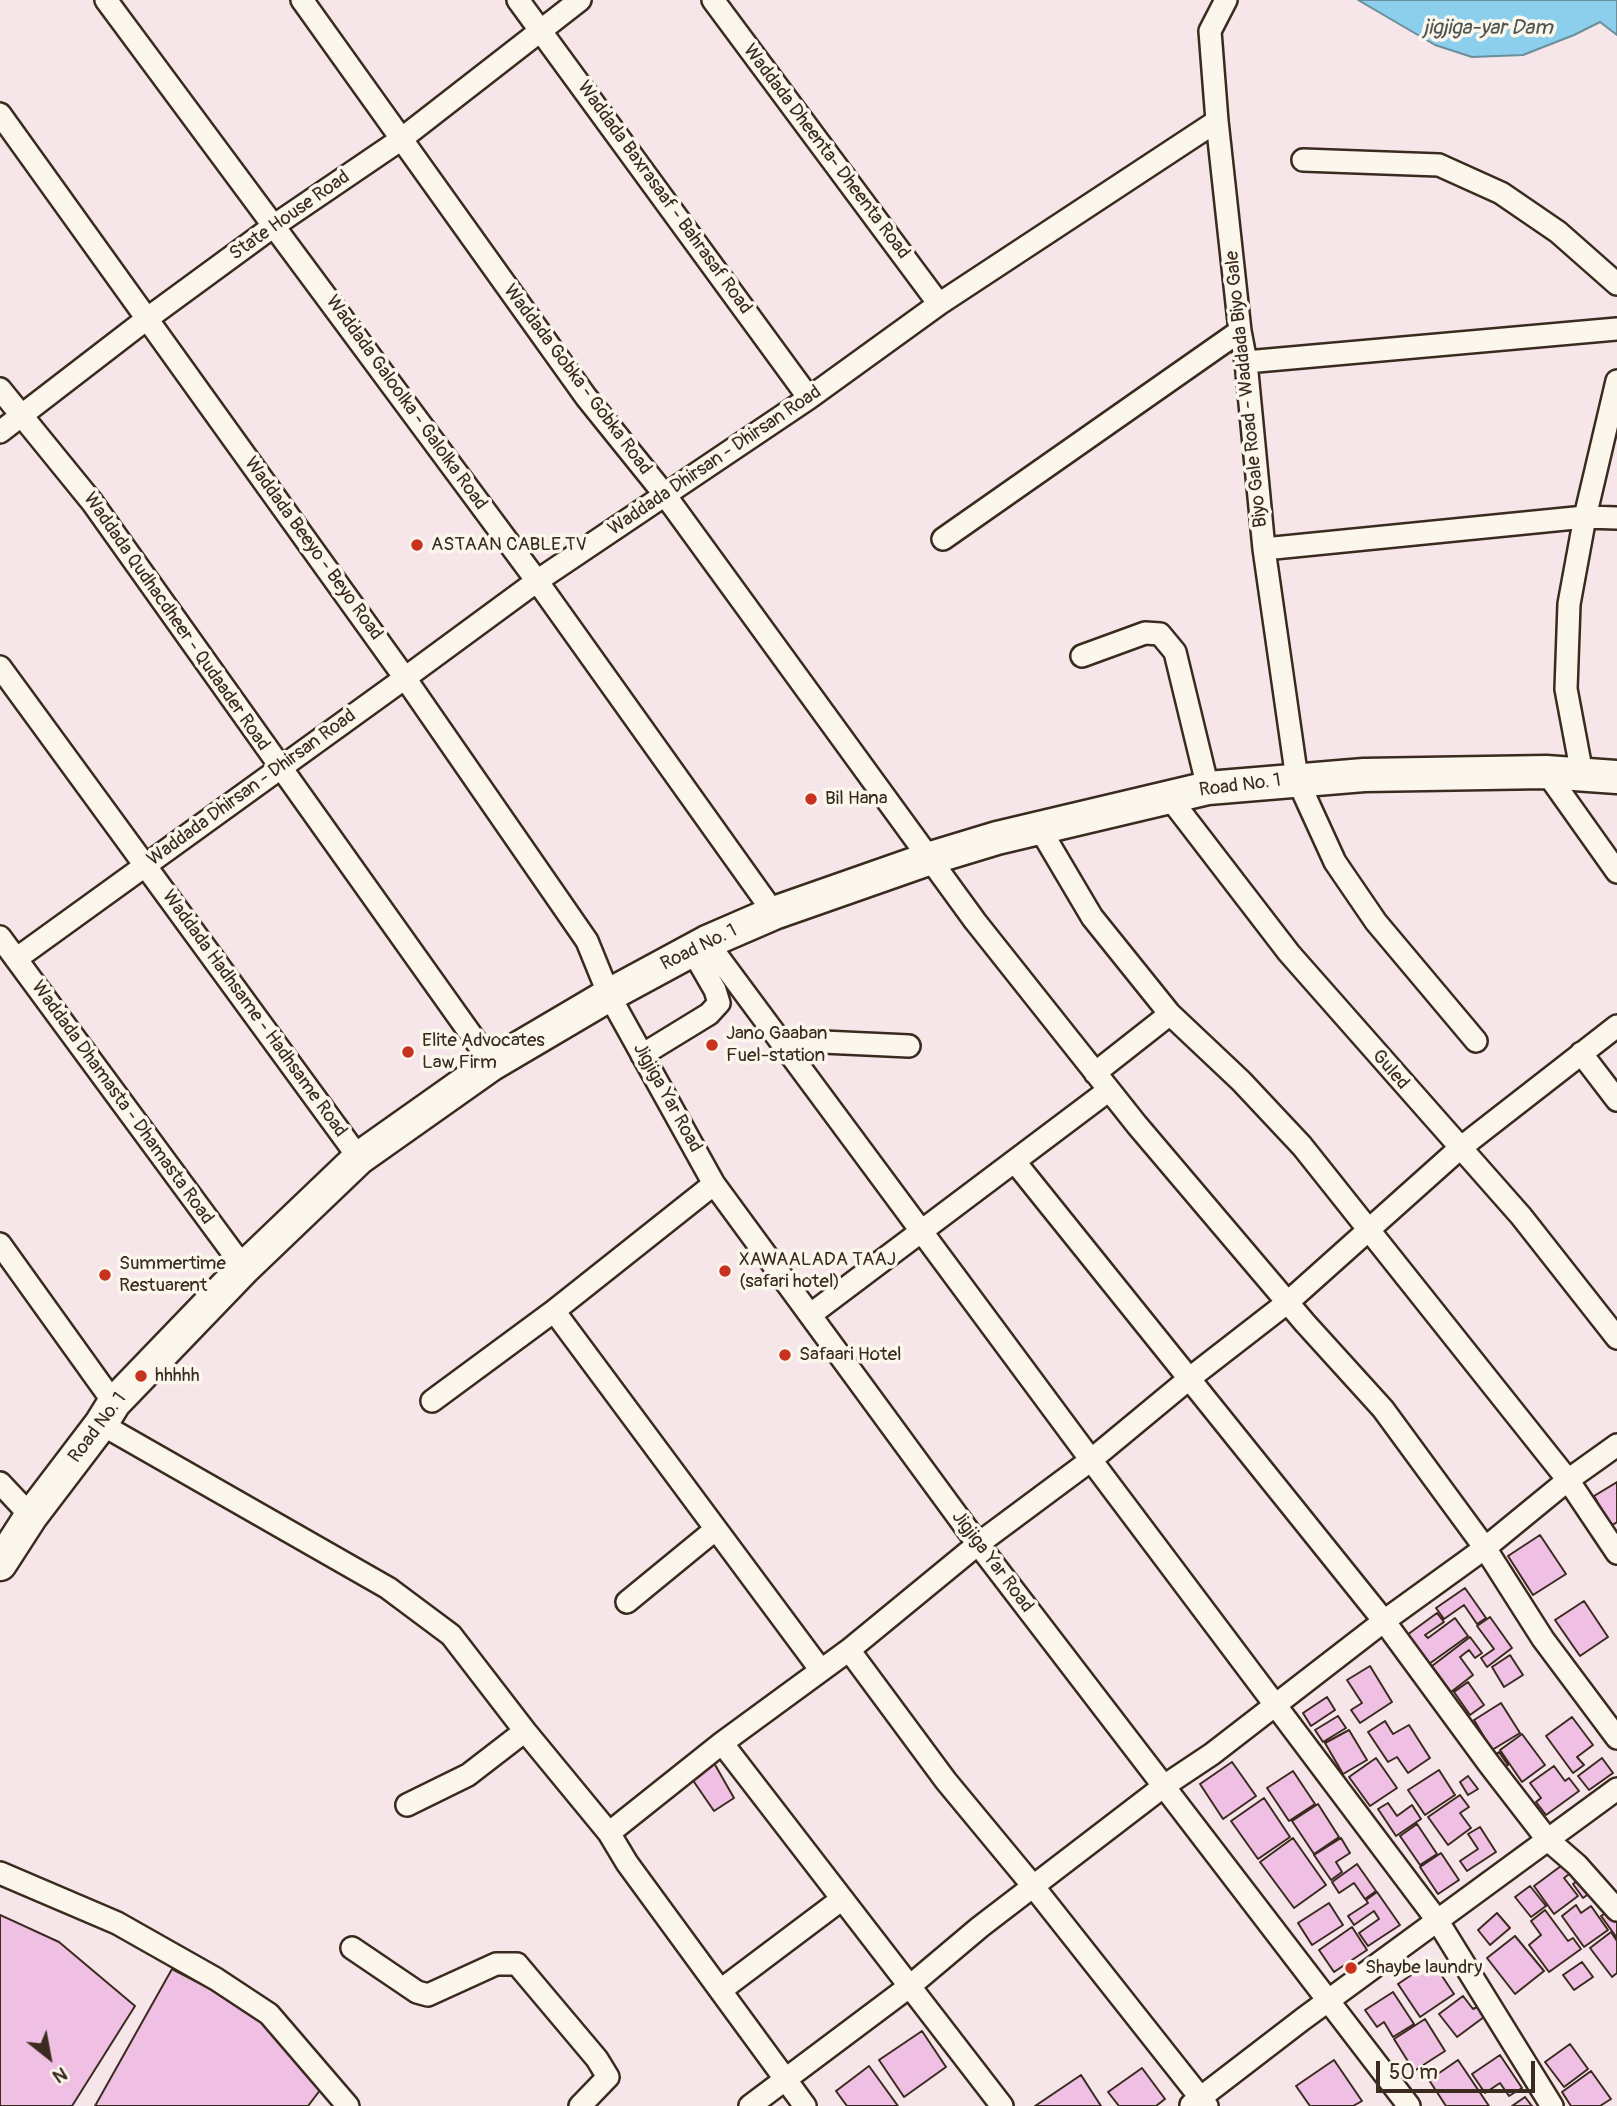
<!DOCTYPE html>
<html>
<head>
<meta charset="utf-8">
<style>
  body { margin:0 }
  #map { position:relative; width:1617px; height:2106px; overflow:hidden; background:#f7e6e9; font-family:Pangolin,sans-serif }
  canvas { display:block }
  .north { position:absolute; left:14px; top:2022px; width:70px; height:70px; -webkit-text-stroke:5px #fbf7ec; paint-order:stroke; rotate:149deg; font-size:19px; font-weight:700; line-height:28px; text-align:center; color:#3b2a1e }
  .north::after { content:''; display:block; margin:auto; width:24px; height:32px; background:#3b2a1e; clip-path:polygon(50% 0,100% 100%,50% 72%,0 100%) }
  .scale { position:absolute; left:1376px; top:2061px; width:159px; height:32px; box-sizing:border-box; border:4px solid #3b2a1e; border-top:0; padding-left:9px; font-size:21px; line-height:24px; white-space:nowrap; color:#3b2a1e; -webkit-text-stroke:5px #fbf7ec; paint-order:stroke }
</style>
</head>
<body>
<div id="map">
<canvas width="1617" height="2106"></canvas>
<div class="north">N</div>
<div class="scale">50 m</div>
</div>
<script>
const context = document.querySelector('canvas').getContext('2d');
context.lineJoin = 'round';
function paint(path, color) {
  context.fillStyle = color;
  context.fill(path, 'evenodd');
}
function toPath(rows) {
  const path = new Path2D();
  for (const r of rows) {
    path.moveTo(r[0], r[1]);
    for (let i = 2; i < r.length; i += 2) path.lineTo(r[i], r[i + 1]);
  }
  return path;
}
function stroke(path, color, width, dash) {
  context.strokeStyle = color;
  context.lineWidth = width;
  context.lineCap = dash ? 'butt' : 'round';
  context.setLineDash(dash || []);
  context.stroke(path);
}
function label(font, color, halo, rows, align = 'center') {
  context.font = font + ' Pangolin,sans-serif';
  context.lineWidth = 7;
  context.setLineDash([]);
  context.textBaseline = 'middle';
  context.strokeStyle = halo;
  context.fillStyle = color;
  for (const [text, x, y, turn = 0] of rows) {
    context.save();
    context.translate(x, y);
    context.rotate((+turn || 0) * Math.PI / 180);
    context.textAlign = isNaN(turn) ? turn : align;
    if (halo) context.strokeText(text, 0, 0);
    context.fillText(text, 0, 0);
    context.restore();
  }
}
const water = toPath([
  [1358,0,1617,0,1617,35,1600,22,1574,35,1523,55,1472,57,1435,45,1358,0]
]);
paint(water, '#8ccfed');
stroke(water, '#6c8d9a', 2);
const building = toPath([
  [1617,1482,1617,1522,1611,1526,1594,1496,1617,1482],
  [1540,1535,1566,1574,1533,1595,1508,1556,1540,1535],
  [1465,1588,1486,1618,1477,1624,1464,1605,1444,1619,1436,1608,1465,1588],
  [1584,1601,1608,1637,1580,1656,1555,1620,1584,1601],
  [1437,1613,1444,1622,1425,1635,1428,1638,1455,1618,1468,1636,1429,1664,1407,1635,1437,1613],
  [1490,1617,1512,1648,1487,1667,1481,1658,1494,1649,1477,1626,1490,1617],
  [1470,1637,1482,1653,1475,1658,1469,1650,1460,1657,1473,1675,1451,1692,1432,1666,1470,1637],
  [1510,1655,1523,1675,1504,1687,1492,1667,1510,1655],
  [1370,1666,1392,1702,1360,1723,1351,1710,1362,1703,1347,1680,1370,1666],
  [1468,1682,1484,1705,1470,1715,1454,1692,1468,1682],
  [1327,1697,1335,1710,1311,1726,1303,1713,1327,1697],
  [1501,1703,1520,1733,1492,1750,1474,1720,1501,1703],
  [1338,1716,1346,1728,1323,1742,1315,1730,1338,1716],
  [1572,1717,1593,1745,1577,1757,1584,1765,1573,1773,1546,1736,1572,1717],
  [1385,1721,1393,1734,1409,1725,1430,1758,1408,1773,1397,1757,1388,1762,1368,1732,1385,1721],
  [1349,1730,1367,1760,1343,1774,1325,1743,1349,1730],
  [1522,1734,1545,1765,1522,1782,1500,1750,1522,1734],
  [1499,1752,1508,1765,1498,1771,1489,1759,1499,1752],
  [1376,1758,1397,1788,1370,1806,1349,1777,1376,1758],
  [1602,1758,1613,1773,1589,1790,1578,1776,1602,1758],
  [1232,1762,1256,1796,1223,1819,1200,1784,1232,1762],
  [714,1763,734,1798,714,1811,692,1779,714,1763],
  [1554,1766,1565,1781,1569,1778,1579,1791,1546,1815,1536,1802,1541,1798,1530,1783,1554,1766],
  [1439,1770,1455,1795,1425,1815,1408,1790,1439,1770],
  [1293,1771,1315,1804,1289,1821,1267,1788,1293,1771],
  [1468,1776,1478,1789,1468,1795,1460,1782,1468,1776],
  [1460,1795,1469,1807,1460,1813,1471,1828,1448,1845,1428,1817,1460,1795],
  [1264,1798,1290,1837,1258,1859,1231,1821,1264,1798],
  [1388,1803,1397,1816,1412,1805,1421,1819,1396,1836,1378,1809,1388,1803],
  [1318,1804,1339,1837,1314,1854,1292,1821,1318,1804],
  [1417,1824,1437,1854,1420,1865,1400,1836,1417,1824],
  [1480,1827,1496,1852,1467,1871,1460,1861,1478,1849,1468,1834,1480,1827],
  [1293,1838,1326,1885,1294,1908,1260,1862,1293,1838],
  [1341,1838,1350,1853,1336,1862,1342,1872,1331,1880,1314,1855,1341,1838],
  [1441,1853,1459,1880,1438,1894,1420,1867,1441,1853],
  [1569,1860,1576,1869,1564,1878,1578,1896,1554,1914,1534,1886,1569,1860],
  [1357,1864,1376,1891,1365,1899,1354,1883,1339,1893,1332,1882,1357,1864],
  [1584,1876,1594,1890,1583,1898,1573,1884,1584,1876],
  [1530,1886,1546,1906,1531,1917,1515,1897,1530,1886],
  [1377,1892,1400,1925,1368,1946,1359,1933,1379,1919,1374,1911,1354,1925,1348,1916,1368,1903,1366,1900,1377,1892],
  [1329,1903,1343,1925,1312,1945,1298,1923,1329,1903],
  [1576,1905,1581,1913,1591,1906,1608,1930,1584,1947,1562,1916,1576,1905],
  [1613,1908,1617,1913,1617,1938,1601,1916,1613,1908],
  [1545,1910,1568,1941,1573,1938,1581,1949,1549,1972,1529,1945,1541,1935,1531,1921,1545,1910],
  [1497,1913,1510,1928,1490,1945,1478,1930,1497,1913],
  [0,1915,59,1942,135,2006,72,2106,0,2106,0,1915],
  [1352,1927,1367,1950,1334,1972,1319,1950,1352,1927],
  [1611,1932,1617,1941,1617,1973,1612,1977,1590,1948,1611,1932],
  [1515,1936,1544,1971,1515,1994,1487,1958,1515,1936],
  [1432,1961,1454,1994,1420,2017,1398,1984,1432,1961],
  [1582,1962,1593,1977,1574,1990,1563,1975,1582,1962],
  [172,1969,255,2012,324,2085,308,2106,95,2106,172,1969],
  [1393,1992,1414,2024,1393,2037,1384,2022,1377,2027,1365,2010,1393,1992],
  [1463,1996,1473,2009,1477,2007,1484,2017,1457,2037,1439,2014,1463,1996],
  [1425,2019,1445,2051,1414,2071,1394,2039,1425,2019],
  [922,2031,946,2067,904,2097,879,2060,922,2031],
  [1570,2044,1588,2069,1564,2087,1545,2062,1570,2044],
  [1500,2055,1522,2088,1509,2096,1500,2083,1485,2093,1472,2074,1500,2055],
  [1334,2060,1362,2101,1353,2106,1310,2106,1296,2086,1334,2060],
  [1458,2060,1489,2106,1446,2106,1429,2080,1458,2060],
  [869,2066,898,2106,847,2106,836,2091,869,2066],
  [1142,2068,1165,2099,1156,2106,1119,2106,1108,2092,1142,2068],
  [1591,2071,1611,2099,1600,2106,1571,2106,1562,2092,1591,2071],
  [1081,2075,1101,2106,1035,2106,1081,2075],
  [1525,2097,1532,2106,1512,2106,1525,2097]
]);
paint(building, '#efc0e3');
stroke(building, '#3b2a1e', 2);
const minor = toPath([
  [106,0,537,581,774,913],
  [302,0,586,397,665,495,975,921,1137,1125,1305,1323,1383,1409,1485,1548,1543,1639,1617,1738],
  [518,0,809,398],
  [713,0,939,304],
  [1226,0,1210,31,1217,121,1240,331,1246,362,1264,549,1297,779,1335,862,1376,922,1476,1041],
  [0,114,405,678,587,941,609,995,714,1184,978,1544,1409,2106],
  [1303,160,1439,165,1501,193,1558,232,1617,284],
  [1246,362,1617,329],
  [0,389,92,502,492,1064],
  [0,432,148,318,275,225,400,140,580,0],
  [943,539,1240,331],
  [1264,549,1585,517,1617,518],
  [1082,656,1145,633,1160,634,1175,652,1208,788],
  [0,667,359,1158],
  [1546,772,1617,872],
  [1582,774,1566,689,1569,604,1585,517,1617,381],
  [1169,797,1289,953,1521,1216,1617,1338],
  [1040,829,1092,917,1170,1014,1241,1081,1302,1146,1568,1480,1617,1553],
  [0,937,244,1268],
  [707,942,1091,1460,1437,1920,1552,2106],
  [16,959,405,678,537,581,809,398,939,304,1217,121],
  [780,1040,909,1046],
  [1581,1053,1617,1100],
  [642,1055,709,1014,719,1003,715,990,692,950],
  [1095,1073,1170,1014],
  [1015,1162,1384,1621,1489,1764,1547,1839,1577,1865,1617,1910],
  [0,1244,114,1403],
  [554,1311,820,1669],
  [810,1315,1109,1090],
  [432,1401,554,1311,714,1184],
  [101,1424,388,1588,451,1635,525,1731,609,1833],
  [0,1483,31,1516],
  [627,1602,716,1529],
  [849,1650,946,1781,1033,1886,1207,2106],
  [722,1743,1002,2106],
  [407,1805,468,1775,525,1731],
  [0,1873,117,1923,216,1979,269,2014,348,2106],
  [352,1948,417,1992,428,1995,496,1964,517,1964,597,2059,608,2077,580,2106],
  [721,1990,842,1899],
  [1191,2105,1303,2019,1617,1789],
  [750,2106,910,1986,980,1927,1164,1786,1212,1754,1384,1621,1485,1548,1568,1480,1617,1445],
  [805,2106,627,1863,609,1833,722,1743,849,1650,978,1544,1091,1460,1190,1378,1288,1302,1459,1149,1617,1026]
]);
const highway = toPath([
  [0,1564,31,1516,101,1424,114,1403,244,1268,359,1158,492,1064,609,995,707,942,774,913,931,858,997,838,1208,788,1364,775,1546,772,1617,777]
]);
stroke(minor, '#3b2a1e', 26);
stroke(highway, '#3b2a1e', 37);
stroke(minor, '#fbf7ec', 21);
stroke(highway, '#fbf7ec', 32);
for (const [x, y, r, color] of [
  [417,545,7,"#c8321e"],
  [811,799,7,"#c8321e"],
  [712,1045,7,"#c8321e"],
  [408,1052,7,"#c8321e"],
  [725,1271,7,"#c8321e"],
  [105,1275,7,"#c8321e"],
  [785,1355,7,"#c8321e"],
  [141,1376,7,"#c8321e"],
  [1351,1968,7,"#c8321e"]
]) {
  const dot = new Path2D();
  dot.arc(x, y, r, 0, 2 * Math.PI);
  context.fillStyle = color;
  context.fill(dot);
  stroke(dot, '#fbf7ec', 2.5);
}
label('19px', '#3b2a1e', '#fbf7ec', [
  ["Waddada Dheenta- Dheenta Road",826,152,53],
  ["Waddada Baxrasaaf - Bahrasaf Road",664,198,54],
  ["State House Road",290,216,-35],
  ["Waddada Gobka - Gobka Road",577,380,53],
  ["Biyo Gale Road - Waddada Biyo Gale",1247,389,-96],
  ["Waddada Galoolka - Galolka Road",406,403,54],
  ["Waddada Dhirsan - Dhirsan Road",715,461,-34],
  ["Waddada Beeyo - Beyo Road",313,549,54],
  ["Waddada Qudhacdheer - Qudaader Road",176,622,55],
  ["Road No. 1",1240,786,-7],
  ["Waddada Dhirsan - Dhirsan Road",252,788,-36],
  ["Road No. 1",699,948,-26],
  ["Waddada Hadhsame - Hadhsame Road",254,1014,54],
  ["Guled",1390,1070,49],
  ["Jigjiga Yar Road",667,1098,61],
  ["Waddada Dhamasta - Dhamasta Road",122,1103,54],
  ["Road No. 1",98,1428,-53],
  ["Jigjiga Yar Road",992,1562,53]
]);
label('19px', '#3b2a1e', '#fbf7ec', [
  ["ASTAAN CABLE TV",431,545],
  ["Bil Hana",825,799],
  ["Jano Gaaban",726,1034],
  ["Fuel-station",726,1056],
  ["Elite Advocates",422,1041],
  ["Law Firm",422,1063],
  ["XAWAALADA TAAJ",739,1260],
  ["(safari hotel)",739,1282],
  ["Summertime",119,1264],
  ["Restuarent",119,1286],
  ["Safaari Hotel",799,1355],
  ["hhhhh",155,1376],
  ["Shaybe laundry",1365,1968]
], 'left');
label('italic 21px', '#4f5352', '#fbf7ec', [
  ["jigjiga-yar Dam",1488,29]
]);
</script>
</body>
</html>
